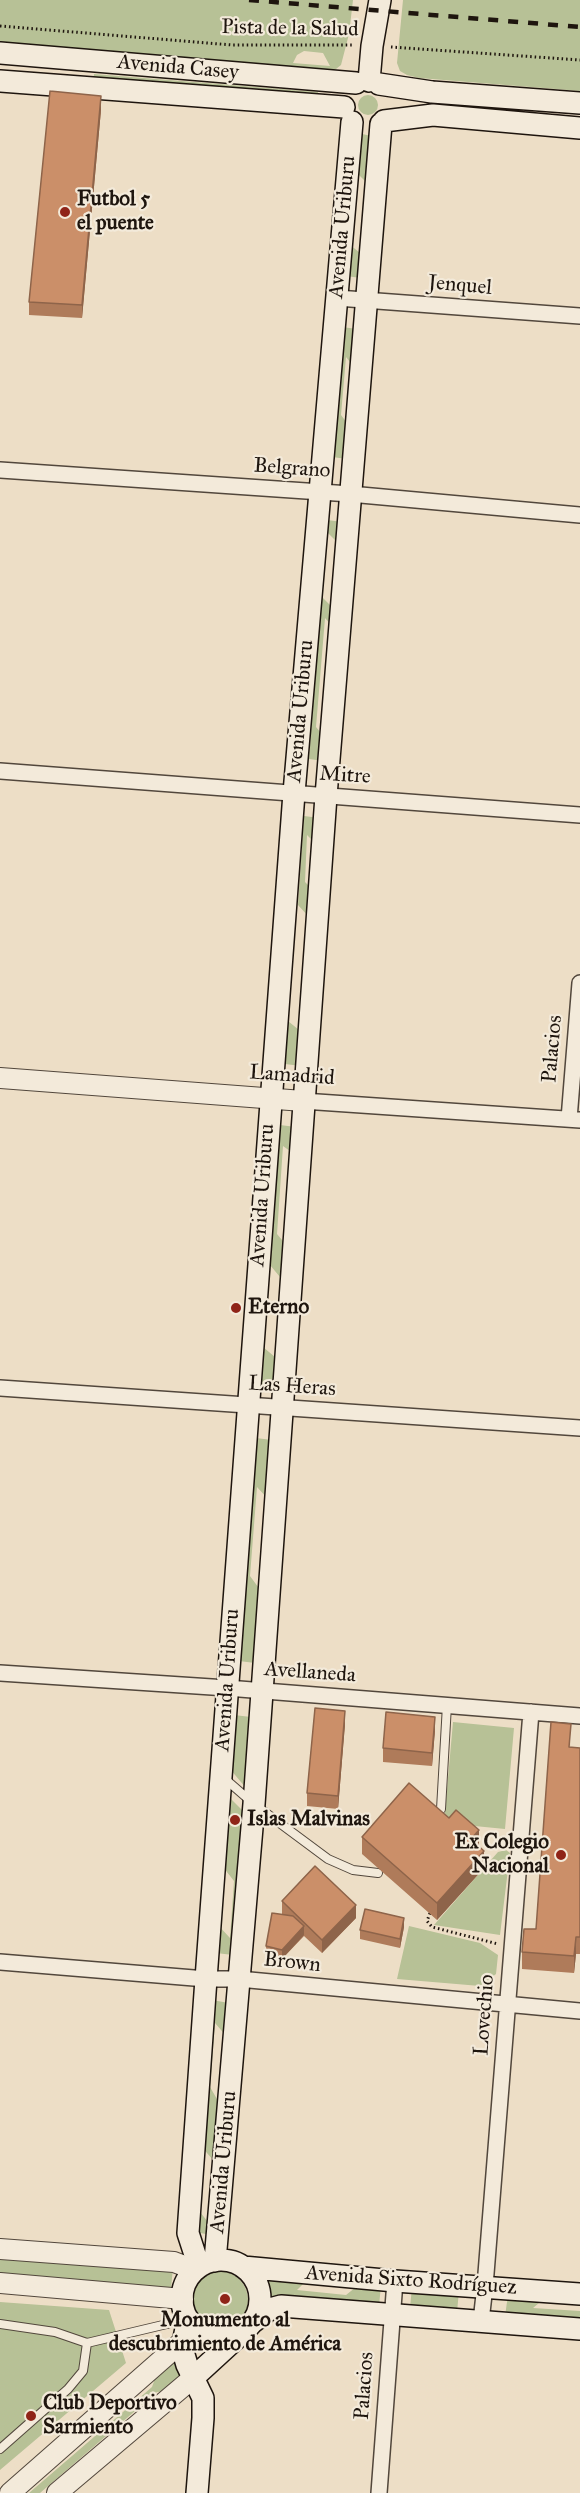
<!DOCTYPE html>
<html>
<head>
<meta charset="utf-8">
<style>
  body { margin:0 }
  canvas { display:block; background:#eddec6 }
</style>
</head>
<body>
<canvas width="580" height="2493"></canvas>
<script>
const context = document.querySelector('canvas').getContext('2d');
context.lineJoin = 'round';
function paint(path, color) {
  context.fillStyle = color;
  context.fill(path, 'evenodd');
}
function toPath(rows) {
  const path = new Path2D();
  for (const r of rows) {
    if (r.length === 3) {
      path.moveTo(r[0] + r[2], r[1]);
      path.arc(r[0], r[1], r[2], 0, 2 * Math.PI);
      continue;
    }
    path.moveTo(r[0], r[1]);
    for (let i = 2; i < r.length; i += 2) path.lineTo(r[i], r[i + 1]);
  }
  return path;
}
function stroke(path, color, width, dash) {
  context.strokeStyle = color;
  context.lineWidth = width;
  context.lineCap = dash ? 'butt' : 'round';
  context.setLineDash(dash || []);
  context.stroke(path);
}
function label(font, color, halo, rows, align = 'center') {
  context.font = font + ' "IM FELL Great Primer",serif';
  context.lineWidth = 4.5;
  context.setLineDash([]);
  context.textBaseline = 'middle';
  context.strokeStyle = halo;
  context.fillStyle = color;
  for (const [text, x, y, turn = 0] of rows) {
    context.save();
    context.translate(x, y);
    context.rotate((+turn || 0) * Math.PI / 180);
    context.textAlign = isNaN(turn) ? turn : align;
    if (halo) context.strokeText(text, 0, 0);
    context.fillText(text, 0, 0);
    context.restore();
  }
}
paint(toPath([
  [0,0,353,0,349,34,341,65,336,69,328,71,0,43],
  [304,51,323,53,330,66,293,63,297,55],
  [403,0,580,0,580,91,419,78,407,75,400,71,397,63],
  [94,74,318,92,318,99,93,81],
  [368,105,10],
  [357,133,372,136,361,278,346,276,349,244,360,253,365,181,355,171],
  [342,327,357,329,354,367,346,357,341,415,350,427,347,459,332,457],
  [327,520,343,522,334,628,325,618,316,727,326,739,324,761,309,759,321,596,332,607,338,543,327,532],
  [304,816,320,818,318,846,307,835,305,882,314,891,301,1066,285,1064,288,1021,299,1030,309,917,298,905],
  [280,1125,296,1127,294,1154,283,1146,277,1234,287,1246,276,1388,260,1387,263,1347,275,1357,280,1277,270,1265],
  [256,1438,272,1440,268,1499,257,1487,250,1576,261,1591,255,1663,239,1661],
  [234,1715,251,1717,246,1788,230,1769],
  [453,1722,514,1728,505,1829,444,1823],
  [228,1796,244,1812,233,1955,216,1953,218,1925,230,1938,234,1881,223,1867],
  [506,1850,510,1853,500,1935,434,1925,498,1852],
  [409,1926,480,1943,498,1955,496,1974,480,1986,397,1979],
  [212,2000,229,2003,227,2037,215,2023,210,2087,221,2106,212,2235,194,2232,196,2207,208,2222,213,2160,201,2146],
  [0,2255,173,2268,171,2288,0,2276],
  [219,2300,29],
  [261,2279,308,2279,297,2290,346,2295,361,2283,381,2285,379,2306,267,2297],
  [412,2287,459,2291,457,2312,410,2308],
  [508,2295,545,2298,533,2308,580,2311,580,2322,505,2316],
  [0,2302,109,2310,126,2363,0,2470],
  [179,2356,184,2378,168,2391,157,2392,40,2493,29,2493,152,2387,157,2373]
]), '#b7c196');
const service = toPath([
  [224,1778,254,1804,328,1859,353,1870,378,1873],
  [441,1809,447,1705],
  [0,2324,55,2332,87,2343,167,2324,185,2317],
  [0,2449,68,2389,83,2371,87,2343]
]);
const minor = toPath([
  [337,298,580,316],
  [0,470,350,494,580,515],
  [0,771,580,815],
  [303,1101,580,1120],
  [569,1119,580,983],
  [0,1388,580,1428],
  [0,1673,227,1688,580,1716],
  [0,1962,206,1979,239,1979,580,2011],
  [481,2321,485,2286,531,1712],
  [379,2493,395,2281]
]);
const tertiary = toPath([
  [0,1078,303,1101],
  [0,2249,174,2262,195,2270],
  [0,2283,183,2299],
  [10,2493,183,2341],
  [57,2493,193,2378]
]);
const secondary = toPath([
  [0,53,356,83],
  [0,81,344,107],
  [369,81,372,46,380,0],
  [379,84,432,92,580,103],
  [384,121,433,115,580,128],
  [221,2299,39],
  [215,2261,254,1804,326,796,381,124],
  [199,2267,188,2233,206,1979,294,793,352,122],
  [243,2267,395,2281,580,2294],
  [188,2319,182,2348,187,2365,203,2398,203,2418,197,2493],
  [253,2322,270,2309,281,2306,580,2329],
  [193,2378,241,2334]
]);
stroke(service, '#52473c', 10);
stroke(minor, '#52473c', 18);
stroke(tertiary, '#52473c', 22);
stroke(secondary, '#1e150e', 24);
stroke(toPath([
  [0,26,232,45,354,45],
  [391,47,580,60],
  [430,1913,427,1921,432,1927,498,1944]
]), '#1e150e', 3, [1.5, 3]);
stroke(service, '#f3eada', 8);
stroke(minor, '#f3eada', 15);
stroke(tertiary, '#f3eada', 20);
stroke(secondary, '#f3eada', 21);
stroke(toPath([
  [249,0,580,27]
]), '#1e150e', 4.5, [10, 10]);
paint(toPath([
  [101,110,82,318,29,315,29,302],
  [345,1724,338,1809,307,1806,307,1793],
  [435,1730,432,1766,383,1762,383,1748],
  [571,1741,570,1747,580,1748,580,1954,576,1954,574,1973,522,1969,522,1952,536,1929],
  [362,1837,484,1868,437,1920,362,1854],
  [282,1901,356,1918,322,1953,304,1936,282,1959,266,1955,266,1946,282,1914],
  [404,1927,400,1948,360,1939,360,1930]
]), '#af7b5a');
paint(toPath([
  [101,96,101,110,82,318,82,305],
  [345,1711,345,1724,338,1809,338,1796],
  [435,1717,435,1730,432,1766,432,1753],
  [479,1830,479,1847,471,1839],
  [484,1851,484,1868,437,1920,437,1903],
  [356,1905,356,1918,322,1953,322,1940],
  [404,1918,404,1927,400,1948,400,1939],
  [304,1926,304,1935,282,1959,282,1950],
  [576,1937,576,1954,574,1973,574,1956]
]), '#8e644a');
const building = toPath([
  [50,91,101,96,82,305,29,302,50,91],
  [315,1708,345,1711,338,1796,307,1793,315,1708],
  [386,1712,435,1717,432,1753,383,1748,386,1712],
  [551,1722,571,1724,569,1747,580,1748,580,1937,576,1937,574,1956,522,1952,524,1929,536,1929,551,1722],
  [409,1783,449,1818,456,1810,479,1830,471,1839,484,1851,437,1903,362,1837,409,1783],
  [315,1866,356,1905,322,1940,282,1901,315,1866],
  [365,1909,404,1918,400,1939,360,1930,365,1909],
  [272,1913,293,1916,304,1926,282,1950,266,1946,272,1913]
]);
paint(building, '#cb8f69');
stroke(building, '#8e644a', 1.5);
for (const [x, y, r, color] of [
  [65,212,6,"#8f2418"],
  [236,1308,6,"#8f2418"],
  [235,1820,6,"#8f2418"],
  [561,1855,6,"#8f2418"],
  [225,2299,6,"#8f2418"],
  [31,2416,6,"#8f2418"]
]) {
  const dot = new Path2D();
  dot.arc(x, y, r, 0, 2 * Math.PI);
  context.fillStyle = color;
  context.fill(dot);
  stroke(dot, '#f3eada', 2);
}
label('21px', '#1e150e', '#f3eada', [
  ["Pista de la Salud",290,29,1],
  ["Avenida Casey",178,68,5],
  ["Avenida Uriburu",343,227,-85],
  ["Jenquel",460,286,5],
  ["Belgrano",292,469,4],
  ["Avenida Uriburu",301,711,-85],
  ["Mitre",345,776,4],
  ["Palacios",553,1049,-85],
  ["Lamadrid",292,1076,4],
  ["Avenida Uriburu",263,1195,-86],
  ["Las Heras",292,1387,4],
  ["Avellaneda",310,1673,4],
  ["Avenida Uriburu",228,1680,-86],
  ["Brown",292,1963,6],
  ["Lovechio",485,2015,-86],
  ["Avenida Uriburu",224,2162,-85],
  ["Avenida Sixto Rodríguez",411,2281,4],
  ["Palacios",365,2386,-86]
]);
label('bold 21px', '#1e150e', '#f3eada', [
  ["Futbol 5",77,200],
  ["el puente",77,224],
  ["Eterno",248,1308],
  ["Islas Malvinas",247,1820],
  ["Ex Colegio",549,1843,"right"],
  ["Nacional",549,1867,"right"],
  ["Monumento al",225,2321,"center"],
  ["descubrimiento de América",225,2345,"center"],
  ["Club Deportivo",43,2404],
  ["Sarmiento",43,2428]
], 'left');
</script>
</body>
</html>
